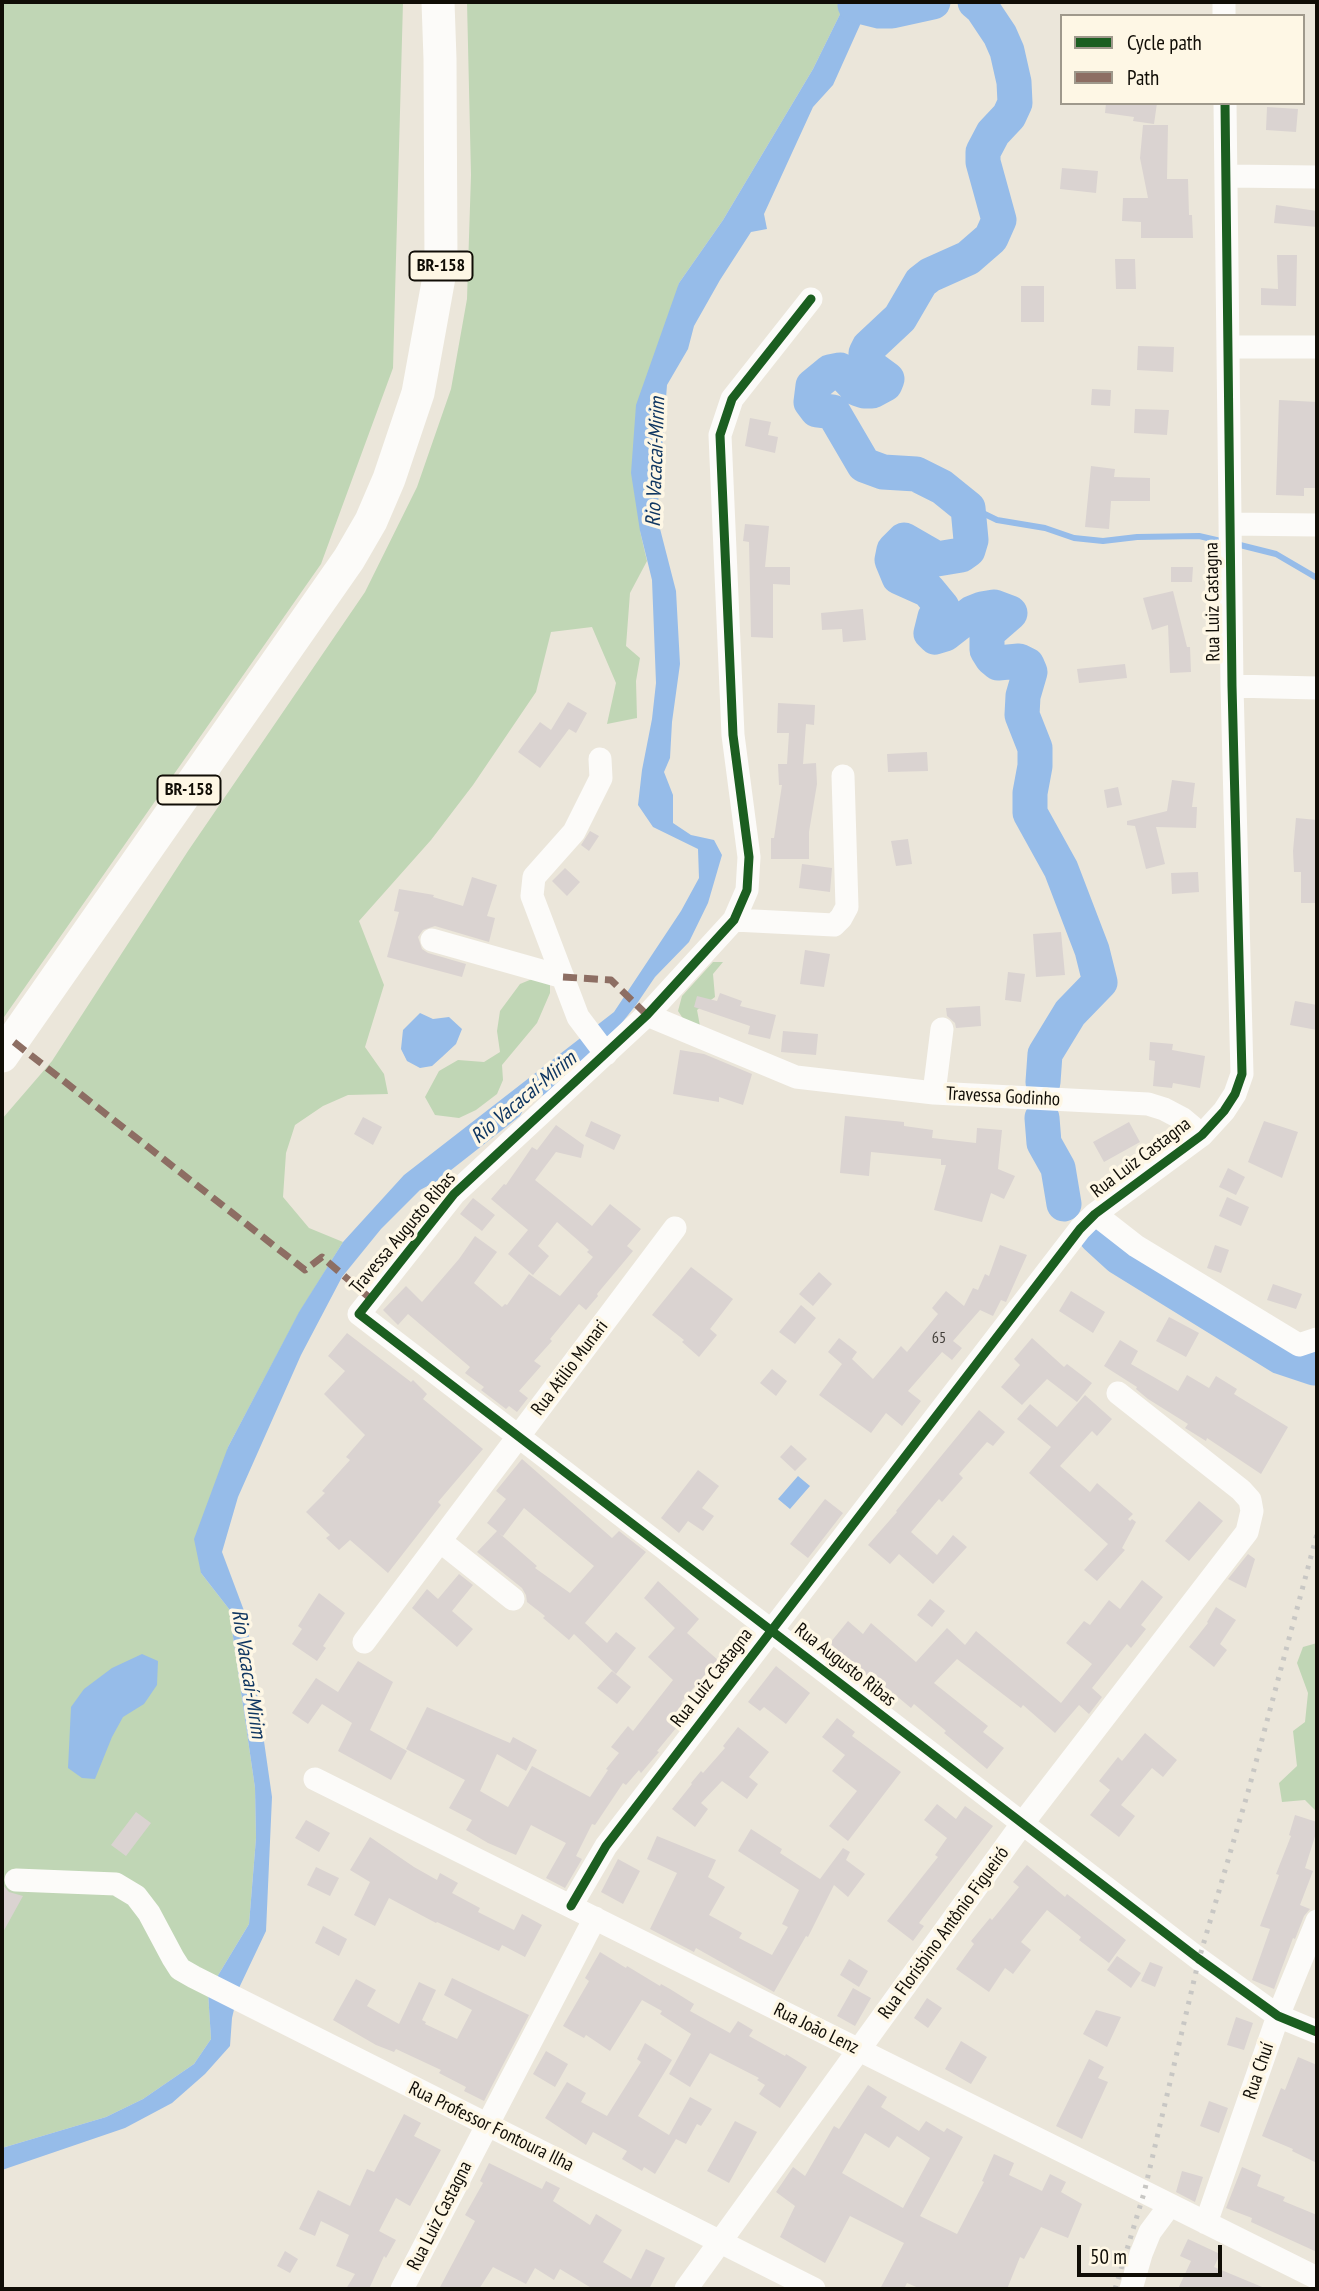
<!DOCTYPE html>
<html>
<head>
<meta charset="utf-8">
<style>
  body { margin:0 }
  #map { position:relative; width:1319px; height:2291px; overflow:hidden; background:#ebe6da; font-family:"PT Sans Narrow",sans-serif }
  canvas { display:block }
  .frame { position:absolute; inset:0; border:4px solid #100d06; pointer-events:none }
  .legend { position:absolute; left:1060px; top:14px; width:245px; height:91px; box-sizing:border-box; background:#fef7e5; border:2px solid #9f998c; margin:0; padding:9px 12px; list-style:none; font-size:21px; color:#100d06 }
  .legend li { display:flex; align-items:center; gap:14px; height:35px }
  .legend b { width:35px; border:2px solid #9f998c }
  .scale { position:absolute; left:1077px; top:2245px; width:145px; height:32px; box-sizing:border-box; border:4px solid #100d06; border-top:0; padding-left:9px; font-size:21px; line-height:24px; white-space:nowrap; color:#100d06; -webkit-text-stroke:5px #fef7e5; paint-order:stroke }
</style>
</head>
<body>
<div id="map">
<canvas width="1319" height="2291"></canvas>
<div class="frame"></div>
<ul class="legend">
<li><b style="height:9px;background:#1b5e20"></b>Cycle path</li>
<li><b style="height:9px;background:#8d6e63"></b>Path</li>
</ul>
<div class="scale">50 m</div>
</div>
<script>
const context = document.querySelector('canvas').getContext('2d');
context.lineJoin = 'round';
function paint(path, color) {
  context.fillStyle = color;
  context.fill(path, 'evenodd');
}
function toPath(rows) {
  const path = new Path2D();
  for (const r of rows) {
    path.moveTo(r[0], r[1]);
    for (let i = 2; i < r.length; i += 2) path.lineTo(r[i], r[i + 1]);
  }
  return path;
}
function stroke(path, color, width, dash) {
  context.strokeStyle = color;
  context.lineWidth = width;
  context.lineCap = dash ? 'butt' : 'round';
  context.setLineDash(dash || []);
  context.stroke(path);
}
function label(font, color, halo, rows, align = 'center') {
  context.font = font + ' "PT Sans Narrow",sans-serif';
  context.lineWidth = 7;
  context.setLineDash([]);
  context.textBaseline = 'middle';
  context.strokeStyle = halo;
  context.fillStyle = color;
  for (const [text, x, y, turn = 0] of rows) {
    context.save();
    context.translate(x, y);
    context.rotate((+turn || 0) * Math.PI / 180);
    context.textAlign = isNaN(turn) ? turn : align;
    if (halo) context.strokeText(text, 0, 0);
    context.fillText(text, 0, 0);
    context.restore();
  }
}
paint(toPath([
  [2,2,403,2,393,368,321,564,2,1020],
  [467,2,846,2,813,69,723,220,679,283,640,531,647,561,630,593,626,646,640,658,636,681,637,718,607,724,616,683,592,627,551,632,536,692,473,785,431,840,359,921,384,985,365,1047,384,1074,388,1094,348,1095,323,1106,295,1125,286,1153,283,1197,309,1228,343,1242,299,1313,228,1447,201,1573,229,1609,255,1788,256,1838,249,1924,208,1992,211,2039,194,2064,143,2099,106,2117,2,2148,2,1119,52,1061,188,851,365,592,417,487,451,389,467,299,471,175],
  [713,962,723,962,713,974,715,997,697,1010,700,1026,686,1023,678,1011,682,996],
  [544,974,550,978,550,993,537,1023,502,1065,503,1080,497,1094,476,1110,459,1118,435,1115,425,1097,439,1071,458,1060,484,1062,500,1052,497,1031,500,1011,520,984],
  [1317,1643,1317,1812,1305,1800,1282,1802,1279,1783,1297,1766,1293,1731,1305,1722,1308,1693,1297,1663,1303,1647]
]), '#c0d6b5');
paint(toPath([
  [846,2,875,2,880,6,864,16,833,85,813,107,764,214,767,229,751,232,720,280,694,326,688,349,667,385,657,517,676,591,680,664,672,722,670,758,664,772,673,795,673,823,691,835,714,840,722,855,708,903,689,942,655,977,636,1005,609,1039,546,1094,527,1102,520,1116,437,1181,420,1190,381,1229,342,1277,301,1355,238,1497,222,1552,246,1616,272,1797,266,1931,239,1988,232,2018,230,2046,205,2074,172,2103,125,2128,2,2170,2,2148,106,2117,143,2099,194,2064,211,2039,208,1992,249,1924,256,1838,255,1788,229,1609,201,1573,194,1539,228,1447,299,1312,343,1242,404,1175,614,1012,681,911,699,878,698,849,653,827,638,805,642,770,652,719,656,683,652,580,640,531,631,473,636,405,679,283,723,220,813,69],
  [420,1013,433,1019,449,1017,462,1029,456,1044,442,1057,432,1066,420,1068,407,1061,401,1049,403,1030],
  [798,1476,810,1486,790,1509,778,1499],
  [142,1654,158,1661,157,1685,144,1704,123,1717,112,1737,95,1779,82,1778,68,1768,71,1707,84,1689,112,1668]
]), '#96bce9');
stroke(toPath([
  [960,502,997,520,1045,528,1074,538,1103,541,1137,537,1199,536,1225,542],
  [1236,544,1276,554,1317,578]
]), '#96bce9', 6);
stroke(toPath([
  [975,2,982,8,1000,35,1007,51,1014,82,1015,103,1009,116,993,133,983,152,983,162,999,220,991,238,968,258,930,275,921,282,900,318,869,347,866,353,868,361,872,368,887,379,885,384,872,391,864,391,858,389,840,370,830,372,813,386,811,402,817,410,833,412,864,465,883,472,916,474,942,487,968,508,971,540,968,550,961,555,937,559,904,540,894,550,892,560,899,577,928,590,942,607,935,617,931,633,935,637,945,634,972,613,982,609,994,607,1010,613,987,633,987,650,992,658,998,663,1019,661,1027,665,1030,672,1023,696,1022,715,1035,748,1035,766,1030,793,1030,813,1061,869,1092,950,1100,982,1070,1013,1045,1054,1043,1082],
  [855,5,879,11,892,11,933,2],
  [1042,1118,1044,1143,1058,1168,1064,1204],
  [1096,1236,1119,1257,1281,1357,1314,1368]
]), '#96bce9', 35);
paint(toPath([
  [1106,103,1157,103,1154,124,1133,121,1134,117,1105,113],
  [1267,107,1298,109,1296,132,1266,130],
  [1143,125,1168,125,1167,179,1188,179,1189,215,1192,215,1193,238,1141,238,1141,222,1122,221,1123,198,1148,198,1140,158],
  [1062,168,1098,171,1096,193,1060,189],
  [1276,205,1317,211,1317,227,1274,223],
  [1277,255,1297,255,1296,306,1261,305,1261,288,1278,289],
  [1115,259,1135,259,1136,289,1116,289],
  [1021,286,1044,286,1044,322,1021,322],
  [1138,346,1174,347,1173,372,1137,370],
  [1092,389,1111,390,1110,406,1091,405],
  [1279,400,1317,402,1317,488,1304,488,1304,496,1276,495],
  [1135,409,1169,410,1167,435,1134,433],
  [750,418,771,422,768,435,778,437,775,453,745,446],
  [1091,466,1115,469,1114,477,1150,478,1150,501,1111,501,1109,529,1085,527],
  [745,524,769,526,765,567,790,567,790,585,773,584,773,638,751,637,749,542,743,541],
  [1171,567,1193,567,1192,582,1171,582],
  [1173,591,1187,647,1190,647,1191,672,1170,673,1168,625,1152,630,1143,598],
  [863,609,866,640,843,642,842,629,822,630,821,613],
  [1125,664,1127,678,1079,683,1077,669],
  [568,702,587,713,576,733,569,729,540,768,518,752,540,722,551,730],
  [778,703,815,705,814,725,806,724,803,764,816,763,817,784,809,832,809,859,771,859,771,838,774,838,782,785,779,785,778,764,787,764,789,733,777,733],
  [927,752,928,771,888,772,887,754],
  [1172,780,1195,783,1192,807,1197,807,1196,828,1156,827,1165,864,1146,869,1135,826,1127,825,1127,821,1167,811],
  [1118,787,1122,805,1107,808,1104,790],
  [1296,818,1317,820,1317,903,1301,903,1301,872,1294,872,1293,851],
  [590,831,599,836,589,851,581,845],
  [908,839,912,864,896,866,891,841],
  [802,864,832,868,830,892,799,888],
  [565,868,580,882,567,896,552,881],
  [1198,872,1199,892,1172,894,1171,873],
  [472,877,497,885,487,916,495,918,489,942,435,926,423,930,418,937,422,949,428,953,466,964,462,977,387,957,399,912,394,911,399,889,434,895,433,897,463,906],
  [1061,932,1065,975,1036,977,1033,934],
  [805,950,830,954,824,987,800,984],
  [1008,972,1025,974,1021,1002,1005,1000],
  [720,993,742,1001,740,1006,776,1015,770,1039,748,1034,750,1026,694,1007,697,996,717,1001],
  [1295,1001,1317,1005,1317,1030,1290,1025],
  [980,1006,981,1026,956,1028,955,1023,947,1016,946,1008],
  [783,1031,818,1034,816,1055,781,1052],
  [1150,1042,1173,1044,1172,1050,1205,1056,1200,1088,1173,1083,1172,1088,1153,1086,1155,1061,1149,1060],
  [680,1050,704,1054,752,1074,743,1105,719,1097,719,1102,673,1094],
  [845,1116,904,1122,904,1126,933,1130,932,1138,976,1143,977,1128,1002,1130,998,1169,1015,1176,1004,1199,991,1193,982,1222,934,1210,946,1165,941,1165,941,1159,871,1152,869,1176,840,1173],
  [363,1117,382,1127,373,1145,354,1134],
  [591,1121,621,1135,614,1150,585,1136],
  [1264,1121,1298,1132,1282,1178,1248,1162],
  [1129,1122,1140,1142,1104,1162,1093,1142],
  [556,1125,584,1145,581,1158,556,1152,535,1180,592,1226,610,1204,641,1229,627,1246,633,1251,597,1294,598,1296,586,1310,579,1304,550,1339,552,1341,534,1361,541,1366,519,1391,528,1398,517,1412,509,1406,506,1409,481,1390,484,1387,465,1373,470,1367,408,1314,398,1325,383,1310,406,1286,422,1302,459,1259,475,1236,497,1252,474,1283,502,1307,505,1304,507,1305,529,1274,560,1296,593,1257,587,1252,589,1250,557,1222,538,1246,549,1256,533,1275,508,1254,528,1230,491,1199,504,1184,506,1185,532,1147,537,1150],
  [1228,1168,1245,1177,1236,1195,1219,1187],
  [1227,1197,1249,1207,1241,1226,1219,1216],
  [473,1198,495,1215,482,1231,460,1214],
  [1000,1245,1027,1255,1006,1302,1001,1300,993,1316,980,1310,953,1341,962,1348,952,1360,942,1352,908,1391,921,1401,902,1426,886,1413,871,1433,819,1395,842,1364,828,1352,839,1338,857,1352,852,1359,873,1379,901,1346,907,1352,938,1314,932,1308,946,1291,964,1306,973,1288,978,1290,985,1274,989,1276],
  [1215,1245,1229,1250,1221,1273,1207,1268],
  [691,1267,733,1299,710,1329,717,1335,699,1357,682,1342,684,1340,652,1315],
  [819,1272,832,1284,813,1306,799,1294],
  [1273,1284,1302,1294,1296,1309,1267,1300],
  [1071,1291,1105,1312,1093,1333,1059,1311],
  [801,1305,816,1318,795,1344,779,1332],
  [1169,1317,1199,1333,1186,1357,1156,1341],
  [347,1333,411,1382,413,1380,427,1394,423,1399,483,1449,438,1502,441,1505,388,1573,350,1540,339,1550,326,1538,330,1535,306,1512,325,1493,322,1491,350,1460,346,1457,365,1435,324,1394,345,1371,328,1356],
  [1032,1338,1064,1367,1067,1364,1092,1383,1077,1402,1047,1379,1022,1405,1001,1387,1020,1365,1014,1359],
  [1120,1340,1138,1351,1131,1364,1178,1391,1187,1375,1209,1388,1216,1376,1237,1389,1234,1394,1288,1427,1261,1474,1207,1438,1206,1441,1185,1428,1188,1424,1148,1399,1136,1389,1137,1387,1104,1366],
  [772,1369,787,1381,776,1396,760,1383],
  [1085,1395,1112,1419,1097,1436,1092,1431,1060,1466,1090,1492,1097,1483,1133,1514,1128,1519,1130,1521,1132,1519,1136,1522,1122,1548,1125,1550,1097,1581,1084,1570,1108,1544,1029,1473,1051,1447,1017,1419,1030,1404,1057,1427],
  [979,1410,1005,1432,993,1446,987,1442,959,1474,963,1478,942,1502,939,1499,911,1532,937,1555,953,1535,967,1547,933,1584,899,1554,890,1564,868,1545,897,1512,896,1511],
  [791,1445,807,1459,795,1471,780,1457],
  [522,1459,612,1538,619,1531,646,1552,585,1623,607,1643,616,1632,636,1648,616,1674,574,1634,569,1640,543,1618,545,1616,527,1602,526,1595,522,1588,477,1552,497,1531,487,1523,506,1499,496,1491],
  [524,1508,594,1566,570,1593,535,1568,537,1566,499,1533,503,1536],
  [698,1470,719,1486,702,1508,714,1516,703,1531,688,1521,679,1533,661,1518],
  [825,1499,843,1513,808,1558,790,1544],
  [1199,1501,1223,1521,1189,1561,1165,1541],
  [1248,1554,1255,1559,1246,1588,1228,1579],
  [459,1574,473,1585,452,1611,473,1629,457,1647,412,1608,427,1589,438,1599],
  [1142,1580,1163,1597,1141,1625,1146,1629,1131,1648,1127,1644,1092,1688,1102,1697,1089,1714,1079,1705,1055,1733,1023,1705,1021,1708,957,1659,934,1683,988,1726,983,1732,1004,1748,987,1769,944,1733,946,1731,914,1704,911,1708,887,1688,884,1691,847,1659,843,1664,825,1649,848,1621,863,1634,871,1623,916,1662,947,1628,965,1645,976,1631,1061,1703,1092,1664,1066,1643,1084,1621,1090,1625,1109,1600,1120,1609],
  [658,1581,699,1619,687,1633,718,1660,681,1702,691,1710,657,1751,659,1752,641,1773,639,1770,626,1785,623,1783,595,1825,592,1824,576,1856,582,1859,565,1888,546,1878,566,1843,531,1825,516,1855,488,1843,466,1830,472,1820,449,1808,465,1780,406,1749,427,1707,510,1743,513,1737,537,1750,526,1771,497,1754,480,1791,508,1807,532,1766,590,1797,608,1770,606,1769,619,1753,611,1747,628,1726,633,1731,673,1680,648,1657,675,1628,644,1598],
  [319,1593,345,1613,323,1646,326,1648,317,1661,292,1644,302,1629,298,1626],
  [930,1599,945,1611,932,1627,917,1615],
  [1216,1607,1236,1620,1220,1644,1227,1650,1214,1667,1189,1647,1208,1623,1207,1622],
  [358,1661,393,1682,370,1730,407,1751,391,1780,338,1751,352,1723,322,1704,308,1724,292,1713,316,1678,338,1692],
  [776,1666,810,1693,786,1724,764,1707,760,1711,748,1702],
  [612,1671,631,1687,617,1704,597,1688],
  [837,1718,855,1732,852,1736,901,1772,848,1841,829,1826,857,1791,832,1771,845,1755,822,1737],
  [738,1727,769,1752,749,1777,758,1784,747,1799,722,1781,701,1803,708,1809,695,1827,672,1809,692,1784,691,1783,701,1771,703,1773,725,1748,723,1746],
  [1145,1733,1177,1760,1163,1777,1152,1768,1121,1805,1135,1816,1119,1837,1090,1815,1110,1790,1099,1781,1118,1757,1122,1761],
  [937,1804,956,1819,965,1806,993,1826,919,1923,924,1926,913,1941,887,1921,938,1857,935,1855,947,1838,924,1820],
  [136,1812,151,1823,126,1856,111,1845],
  [1295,1815,1317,1822,1317,1830,1305,1868,1313,1871,1300,1905,1310,1909,1304,1916,1295,1939,1293,1938,1274,1989,1252,1980,1270,1929,1260,1926,1279,1875,1276,1874,1291,1836,1289,1835],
  [306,1820,330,1833,319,1852,295,1838],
  [751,1829,782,1849,780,1853,820,1879,843,1848,850,1852,846,1860,865,1874,848,1897,834,1885,808,1937,806,1936,774,1992,696,1948,694,1952,650,1929,677,1873,647,1859,657,1836,716,1860,708,1877,725,1887,709,1915,742,1933,739,1938,772,1955,788,1927,782,1924,799,1890,738,1851],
  [370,1837,414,1867,437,1880,440,1873,458,1883,452,1893,480,1908,478,1912,514,1930,522,1914,542,1925,525,1957,502,1945,499,1951,437,1922,436,1923,389,1898,375,1926,354,1915,370,1882,350,1870],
  [618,1859,640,1871,623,1904,601,1892],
  [1027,1865,1065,1897,1067,1894,1126,1940,1109,1963,1079,1940,1081,1937,1047,1910,1021,1942,1031,1950,1013,1974,1005,1968,989,1992,956,1969,974,1944,971,1941,990,1918,992,1920,1019,1887,1013,1882],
  [316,1867,339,1878,330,1896,307,1885],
  [2,1884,9,1892,23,1896,2,1934],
  [323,1926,347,1939,339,1956,315,1943],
  [600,1952,626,1968,627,1966,660,1986,661,1984,670,1989,694,2004,690,2011,730,2033,738,2021,753,2030,749,2036,785,2056,786,2054,807,2067,780,2108,759,2094,765,2085,757,2080,759,2078,710,2053,690,2087,669,2074,691,2034,660,2014,662,2011,642,2000,610,2051,586,2035,584,2038,563,2026,589,1981,585,1978],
  [1117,1956,1141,1973,1131,1988,1107,1970],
  [849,1959,868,1971,859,1987,840,1975],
  [1150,1962,1163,1967,1155,1987,1141,1981],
  [452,1978,529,2015,484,2101,464,2091,466,2087,439,2073,441,2070,396,2049,394,2052,376,2045,333,2020,356,1979,376,1990,367,2006,399,2024,419,1982,436,1990,422,2020,426,2022,425,2024,457,2039,472,2010,444,1995],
  [853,1988,871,1998,855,2026,837,2016],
  [927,1998,942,2008,928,2028,914,2018],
  [1096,2010,1121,2017,1107,2047,1083,2034],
  [1236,2017,1253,2023,1244,2050,1227,2045],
  [961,2041,987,2057,971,2084,945,2069],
  [645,2043,672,2060,638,2116,669,2135,690,2097,712,2109,701,2126,697,2124,686,2144,676,2139,655,2174,644,2167,642,2171,622,2159,627,2151,593,2132,586,2145,545,2118,567,2082,586,2093,581,2102,607,2116,641,2062,637,2059],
  [546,2051,568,2064,555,2087,533,2074],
  [1298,2057,1317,2065,1317,2163,1292,2151,1293,2149,1262,2136,1281,2088,1285,2090],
  [1089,2059,1104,2067,1098,2078,1108,2082,1082,2139,1056,2126],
  [868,2085,887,2097,881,2107,919,2131,926,2121,944,2132,947,2128,963,2137,920,2216,957,2234,984,2182,982,2181,994,2154,1014,2163,1009,2175,1042,2191,1050,2174,1066,2182,1061,2192,1082,2204,1068,2238,1041,2227,1024,2259,1020,2257,1007,2289,921,2289,907,2283,904,2289,880,2289,904,2243,850,2216,825,2263,780,2237,795,2206,776,2192,793,2167,805,2176,834,2126,839,2129],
  [865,2133,889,2148,897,2136,930,2158,903,2208,842,2173],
  [1209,2101,1228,2108,1219,2133,1200,2126],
  [404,2114,421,2123,414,2136,441,2150,410,2206,396,2198,379,2231,396,2240,386,2258,384,2256,369,2289,346,2289,355,2274,336,2266,349,2235,321,2221,315,2236,299,2229,318,2190,350,2206,367,2169,374,2172],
  [735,2121,757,2132,729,2183,707,2171],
  [489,2163,542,2189,546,2181,560,2188,553,2201,590,2225,596,2214,622,2230,603,2262,631,2279,646,2249,665,2258,649,2289,593,2289,560,2269,554,2280,535,2268,526,2284,493,2267,479,2289,439,2289,475,2221,465,2215,483,2183,480,2181],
  [1242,2167,1261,2175,1257,2186,1285,2197,1283,2201,1317,2215,1317,2252,1251,2222,1252,2218,1226,2208],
  [1182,2171,1203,2177,1195,2202,1176,2192],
  [1188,2239,1220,2254,1214,2267,1267,2289,1178,2289,1191,2261,1180,2256],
  [285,2251,298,2259,290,2273,277,2266]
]), '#dad3d1');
stroke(toPath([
  [1224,2,1224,16],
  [1226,176,1317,177],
  [811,299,732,399,720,435,733,735,749,857,747,890,734,920,647,1015,454,1194,359,1314,1199,1959,1278,2016,1317,2032],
  [1228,347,1317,347],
  [1230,524,1317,525],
  [1232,686,1317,688],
  [600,759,601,778,574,832,534,877,532,896,578,1017,606,1054],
  [734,920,834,925,841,918,847,907,843,776],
  [432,940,563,977],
  [647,1015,796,1077,934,1093,1148,1104,1164,1109,1183,1119,1202,1135],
  [934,1093,942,1029],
  [1095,1214,1136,1246,1299,1345,1317,1339],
  [440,1541,513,1599],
  [364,1642,675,1228],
  [315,1779,1317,2278],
  [16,1880,116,1884,136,1896,149,1913,173,1958,180,1969,194,1977,814,2289],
  [571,1906,606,1846,1080,1229,1095,1214,1202,1135,1224,1111,1235,1094,1242,1074,1232,686,1225,103],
  [1206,2223,1278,2016,1317,1921],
  [402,2289,595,1918],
  [686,2289,1022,1824,1247,1532,1252,1511,1250,1500,1241,1490,1118,1393],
  [1131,2289,1141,2254,1150,2232,1170,2205]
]), '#fcfbf9', 23);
stroke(toPath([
  [2,1056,349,559,371,521,389,479,418,393,441,266,440,59,438,2]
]), '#fcfbf9', 33);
stroke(toPath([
  [1115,2289,1144,2193,1199,1959,1248,1792,1317,1534]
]), '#c8c7c4', 5, [3.5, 7]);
stroke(toPath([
  [563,977,611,980,647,1015],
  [14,1042,305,1270,322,1257,371,1299]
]), '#8d6e63', 7, [14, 7]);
stroke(toPath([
  [811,299,732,399,720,435,733,735,749,857,747,890,734,920,647,1015,454,1194,359,1314,1199,1959,1278,2016,1317,2032],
  [571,1906,606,1846,1080,1229,1095,1214,1202,1135,1224,1111,1235,1094,1242,1074,1232,686,1225,103]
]), '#1b5e20', 9);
label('16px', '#423e39', null, [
  ["65",939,1338]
]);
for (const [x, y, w] of [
  [441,266,63],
  [189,790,63]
]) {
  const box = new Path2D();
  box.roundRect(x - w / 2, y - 14.5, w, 29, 5);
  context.fillStyle = '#fef7e5';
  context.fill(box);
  stroke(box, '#100d06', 2);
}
label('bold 18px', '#100d06', null, [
  ["BR-158",441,266],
  ["BR-158",189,790]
]);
label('19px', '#100d06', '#fef7e5', [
  ["Rua Luiz Castagna",1213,602,-91],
  ["Travessa Godinho",1003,1097,3],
  ["Rua Luiz Castagna",1141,1158,-37],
  ["Travessa Augusto Ribas",403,1233,-50],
  ["Rua Atilio Munari",570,1368,-53],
  ["Rua Augusto Ribas",845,1665,38],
  ["Rua Luiz Castagna",712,1678,-52],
  ["Rua Florisbino Antônio Figueiró",944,1933,-54],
  ["Rua João Lenz",816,2029,26],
  ["Rua Chuí",1259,2071,-71],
  ["Rua Professor Fontoura Ilha",491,2127,26],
  ["Rua Luiz Castagna",440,2216,-63]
]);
label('italic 21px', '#0f3661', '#fef7e5', [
  ["Rio Vacacaí-Mirim",656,462,-88],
  ["Rio Vacacaí-Mirim",524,1098,-40],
  ["Rio Vacacaí-Mirim",248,1674,81]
]);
</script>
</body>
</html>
